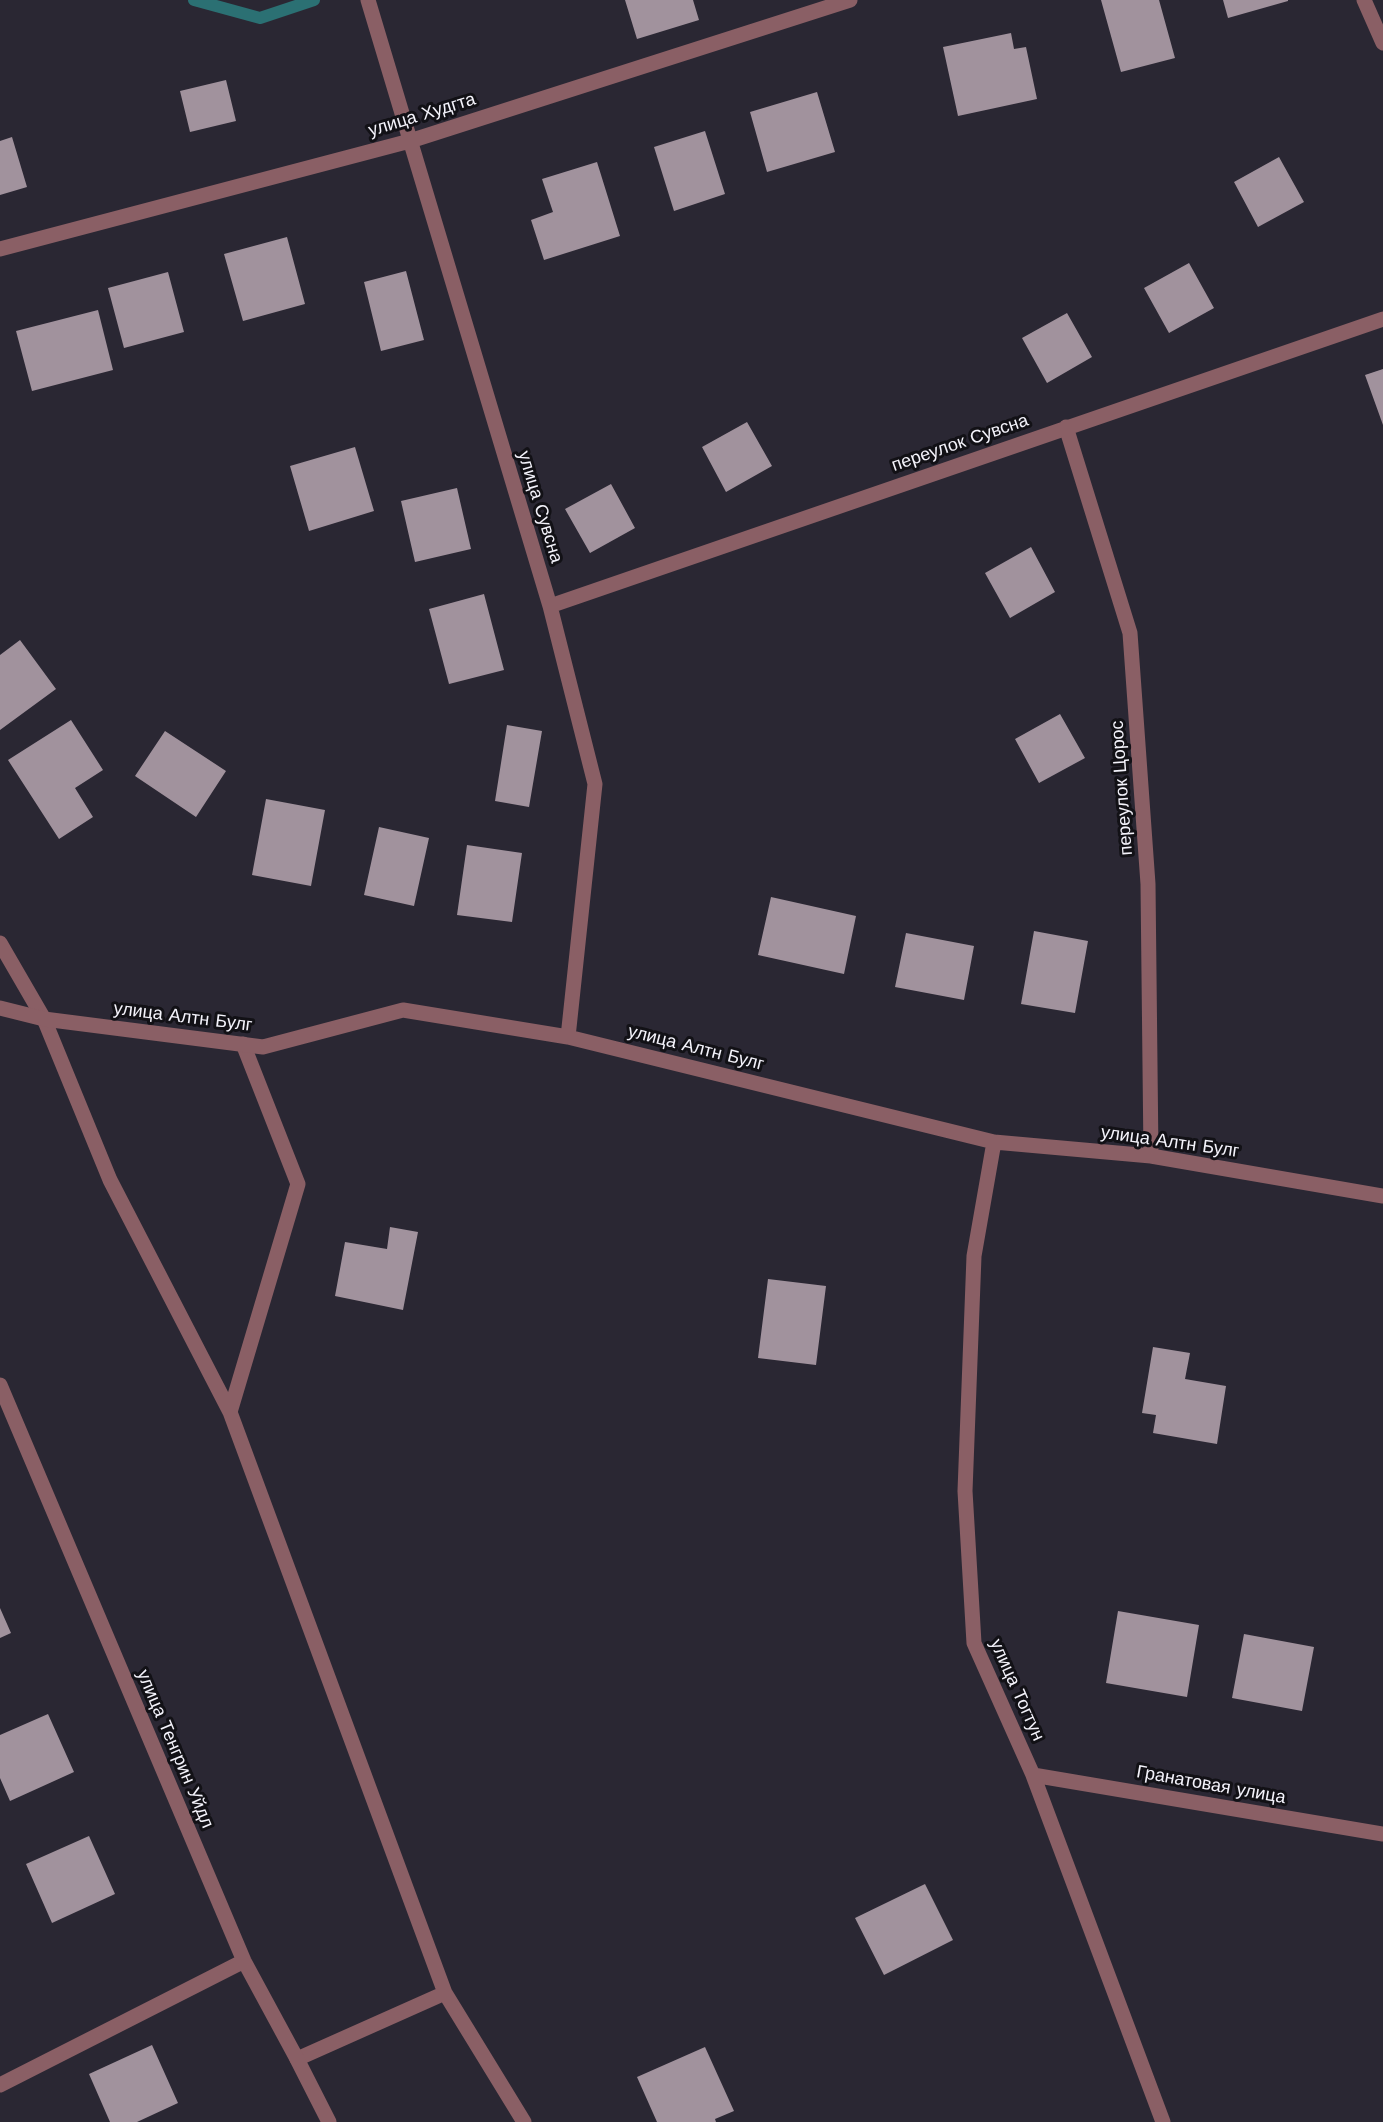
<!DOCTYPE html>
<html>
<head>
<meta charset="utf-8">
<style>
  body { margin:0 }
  canvas { display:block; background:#2a2733 }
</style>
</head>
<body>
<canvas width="1383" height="2122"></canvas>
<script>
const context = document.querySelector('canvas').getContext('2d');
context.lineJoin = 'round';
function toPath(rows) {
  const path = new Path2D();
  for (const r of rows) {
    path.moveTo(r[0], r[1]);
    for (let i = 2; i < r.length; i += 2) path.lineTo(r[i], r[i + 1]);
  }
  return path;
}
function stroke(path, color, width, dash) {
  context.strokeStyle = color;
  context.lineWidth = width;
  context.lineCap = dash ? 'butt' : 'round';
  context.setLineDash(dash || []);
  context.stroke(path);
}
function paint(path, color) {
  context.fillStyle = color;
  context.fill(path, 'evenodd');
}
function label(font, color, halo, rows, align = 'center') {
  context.font = font + ' "Work Sans",sans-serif';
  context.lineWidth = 6;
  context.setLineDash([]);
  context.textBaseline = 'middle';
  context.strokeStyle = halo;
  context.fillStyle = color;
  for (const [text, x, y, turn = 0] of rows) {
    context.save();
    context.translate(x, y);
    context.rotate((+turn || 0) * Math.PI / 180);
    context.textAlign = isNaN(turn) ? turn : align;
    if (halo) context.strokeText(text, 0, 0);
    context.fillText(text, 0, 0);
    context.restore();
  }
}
stroke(toPath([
  [194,0,260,18,314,0]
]), '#2b7073', 12);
paint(toPath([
  [625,0,693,0,699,20,637,39],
  [1101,0,1159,0,1175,58,1121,72],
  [1223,0,1288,0,1288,1,1228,18],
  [1011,33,1014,49,1026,47,1037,99,958,116,943,47],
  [226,80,236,121,190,132,180,91],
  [817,92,835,152,767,172,750,112],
  [705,131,725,194,674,211,654,147],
  [12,137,27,187,0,195,0,141],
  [1279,157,1304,202,1258,227,1234,182],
  [597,162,620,236,544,260,531,220,553,212,542,179],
  [287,237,305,304,243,321,224,254],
  [1189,263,1214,308,1169,333,1144,288],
  [406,271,424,340,381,351,364,282],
  [168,272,184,332,124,348,108,288],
  [98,310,113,370,32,391,16,331],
  [1067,313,1092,357,1047,383,1022,338],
  [1383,369,1383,425,1365,375],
  [747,422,772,466,726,492,702,447],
  [355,447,374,511,309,531,290,466],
  [611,484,635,528,590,553,565,509],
  [457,488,471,549,415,562,401,501],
  [1031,547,1055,592,1010,618,985,573],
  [484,594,504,670,449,684,429,609],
  [20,640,56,689,0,730,0,655],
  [1060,714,1085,758,1039,783,1015,739],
  [71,720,103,770,75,788,93,817,59,839,8,760],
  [507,725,542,731,529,807,495,801],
  [165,731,226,771,196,817,135,776],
  [266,799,325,810,311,886,252,875],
  [379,827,429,838,414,906,364,895],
  [467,845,522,853,512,922,457,915],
  [771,897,856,916,844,974,758,955],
  [1034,931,1088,941,1075,1013,1021,1004],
  [906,933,974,946,964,1000,895,987],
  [390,1227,418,1232,403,1310,335,1296,345,1242,387,1249],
  [768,1279,826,1286,816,1365,758,1358],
  [1153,1347,1190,1353,1185,1379,1226,1386,1217,1444,1153,1433,1156,1415,1142,1413],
  [0,1608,11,1633,0,1638],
  [1118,1611,1199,1625,1187,1697,1106,1683],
  [1244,1634,1314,1647,1302,1711,1232,1698],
  [48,1714,74,1772,10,1801,0,1778,0,1735],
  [89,1836,115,1894,52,1923,26,1864],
  [925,1884,953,1940,884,1975,855,1918],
  [152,2045,178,2103,137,2122,110,2122,89,2074],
  [705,2047,734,2111,715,2119,716,2122,657,2122,637,2077]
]), '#a1929d');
stroke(toPath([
  [0,943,44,1019,110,1180,230,1412,445,1993,524,2122],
  [230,1412,298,1184,243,1044],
  [297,2059,445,1993]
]), '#8a5f65', 15);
stroke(toPath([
  [368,0,550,606,595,784,568,1037],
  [1364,0,1383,43],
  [0,249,410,141,850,0],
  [1066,427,1130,633,1148,884,1151,1156],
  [550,606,1383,319],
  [0,1008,44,1019,263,1047,403,1010,568,1037,994,1142,1151,1156,1383,1196],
  [994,1142,974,1256,965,1491,974,1643,1033,1775,1163,2122],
  [0,1385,244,1961,297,2059,329,2122],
  [1033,1775,1383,1834],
  [0,2085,244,1961]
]), '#8a5f65', 15);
label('18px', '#f4f3fb', '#121116', [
  ["улица Худгта",422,115,-17],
  ["переулок Сувсна",960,443,-19],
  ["улица Сувсна",540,507,73],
  ["переулок Цорос",1122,788,-94],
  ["улица Алтн Булг",183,1017,7],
  ["улица Алтн Булг",696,1048,14],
  ["улица Алтн Булг",1170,1142,8],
  ["улица Тогтун",1017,1690,66],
  ["улица Тенгрин Уйдл",175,1749,67],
  ["Гранатовая улица",1211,1785,10]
]);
</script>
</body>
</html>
